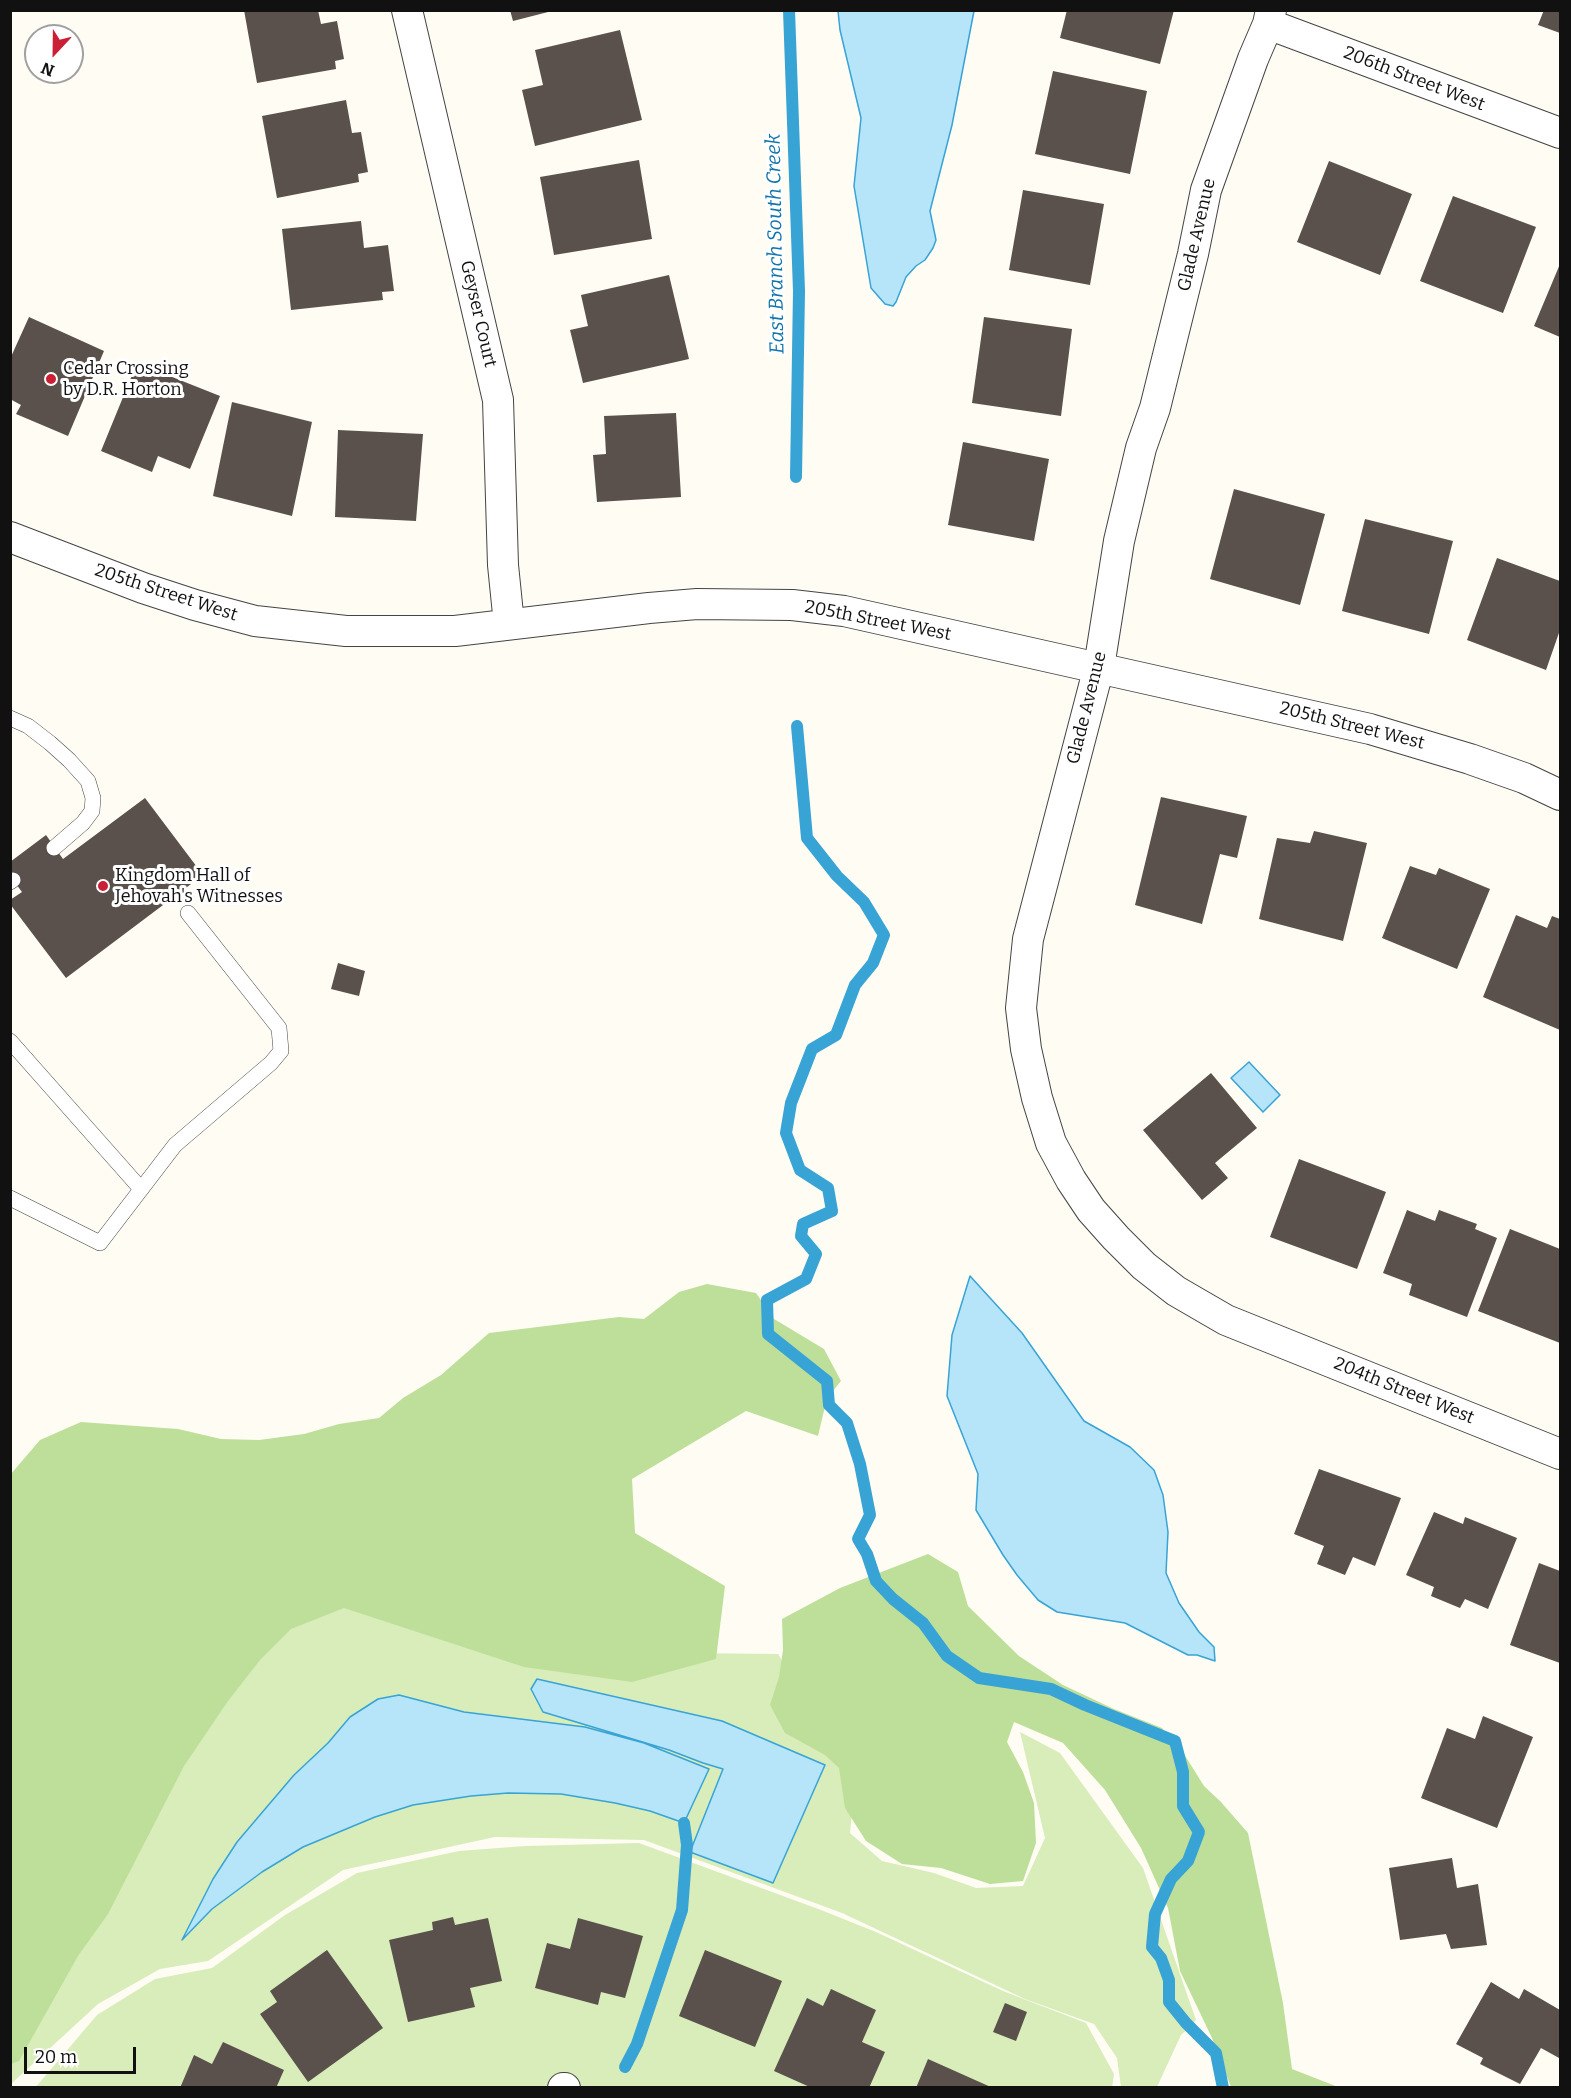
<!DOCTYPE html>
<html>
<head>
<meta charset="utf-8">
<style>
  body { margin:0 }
  #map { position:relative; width:1571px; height:2098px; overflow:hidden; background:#fffcf4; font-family:Bitter,serif }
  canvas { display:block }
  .frame { position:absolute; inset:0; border:12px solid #111; pointer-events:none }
  .north { position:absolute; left:24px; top:24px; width:60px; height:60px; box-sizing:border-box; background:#fff; border:2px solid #a0a0a0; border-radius:50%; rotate:202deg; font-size:16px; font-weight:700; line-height:24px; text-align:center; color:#111 }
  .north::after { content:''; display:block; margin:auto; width:21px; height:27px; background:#ca1f35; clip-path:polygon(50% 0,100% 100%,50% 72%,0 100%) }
  .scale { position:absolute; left:24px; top:2047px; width:112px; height:27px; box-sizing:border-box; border:3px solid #111; border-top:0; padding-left:8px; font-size:18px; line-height:21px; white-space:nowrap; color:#111; -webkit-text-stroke:4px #fff; paint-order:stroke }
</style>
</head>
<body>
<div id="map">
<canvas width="1571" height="2098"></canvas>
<div class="frame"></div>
<div class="north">N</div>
<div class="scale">20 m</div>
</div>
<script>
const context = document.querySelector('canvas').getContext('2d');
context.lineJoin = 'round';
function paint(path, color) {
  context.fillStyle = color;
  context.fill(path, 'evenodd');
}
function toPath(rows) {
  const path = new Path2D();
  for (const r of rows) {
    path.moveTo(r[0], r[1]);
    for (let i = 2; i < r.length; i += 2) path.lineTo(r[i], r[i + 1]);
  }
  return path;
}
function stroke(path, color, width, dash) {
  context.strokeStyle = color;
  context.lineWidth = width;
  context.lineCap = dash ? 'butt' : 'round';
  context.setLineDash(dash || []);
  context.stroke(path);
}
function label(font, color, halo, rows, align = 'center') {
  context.font = font + ' Bitter,serif';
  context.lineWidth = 6;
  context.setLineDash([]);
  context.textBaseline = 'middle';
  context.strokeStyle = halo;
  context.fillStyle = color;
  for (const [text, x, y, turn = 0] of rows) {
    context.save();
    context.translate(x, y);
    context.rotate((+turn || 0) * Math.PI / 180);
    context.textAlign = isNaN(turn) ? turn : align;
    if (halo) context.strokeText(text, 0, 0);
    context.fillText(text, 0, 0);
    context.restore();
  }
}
paint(toPath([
  [314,1602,687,1653,778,1654,813,1711,858,1753,850,1833,882,1861,934,1873,976,1888,1023,1886,1045,1838,1020,1732,1060,1753,1143,1868,1196,2020,1181,2035,1157,2087,1121,2087,1117,2058,1094,2024,1025,1999,842,1913,644,1840,495,1837,343,1870,208,1961,160,1969,98,2004,11,2084,11,2035,243,1665],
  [639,1843,821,1910,876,1932,1003,1991,1086,2023,1114,2074,1112,2088,35,2088,97,2015,155,1979,212,1968,285,1915,357,1873,459,1851,525,1846]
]), '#d8edba');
paint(toPath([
  [707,1284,756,1293,774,1319,824,1349,841,1381,827,1398,818,1436,746,1411,632,1479,635,1533,725,1586,716,1659,632,1682,524,1667,344,1608,291,1629,260,1660,228,1701,184,1766,108,1914,78,1956,19,2061,11,2064,10,1475,40,1440,81,1422,178,1429,221,1439,259,1440,304,1434,339,1424,379,1418,403,1398,441,1375,489,1333,619,1317,644,1319,679,1292],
  [928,1554,958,1572,968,1606,1019,1656,1063,1685,1114,1709,1162,1728,1184,1754,1204,1786,1221,1802,1248,1833,1283,2003,1292,2069,1338,2087,1231,2087,1212,2038,1180,1971,1168,1908,1141,1848,1105,1790,1063,1743,1014,1722,1007,1742,1023,1772,1034,1803,1036,1843,1023,1881,990,1884,941,1868,902,1864,866,1841,845,1808,839,1768,825,1755,785,1733,770,1705,779,1677,783,1650,782,1619,840,1588]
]), '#bedf99');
const water = toPath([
  [838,11,974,11,952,125,930,211,936,240,933,248,925,260,916,266,906,277,896,302,893,306,885,304,871,288,854,186,861,118,840,30,838,11],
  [1249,1062,1280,1095,1263,1112,1231,1078,1249,1062],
  [970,1276,1022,1333,1084,1421,1130,1447,1154,1470,1163,1495,1168,1532,1166,1573,1179,1603,1199,1632,1214,1647,1215,1661,1197,1655,1188,1655,1125,1623,1057,1612,1038,1600,1017,1575,1003,1555,976,1510,978,1474,947,1396,952,1335,970,1276],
  [537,1679,722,1721,825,1765,773,1883,690,1852,723,1769,703,1763,669,1750,543,1712,531,1689,537,1679],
  [399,1695,464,1712,585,1727,644,1743,709,1769,684,1823,650,1811,615,1803,561,1794,508,1793,471,1796,413,1805,375,1817,303,1847,262,1872,212,1909,182,1940,213,1879,237,1842,294,1775,328,1743,350,1717,378,1699,399,1695]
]);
paint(water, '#b6e5fa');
stroke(water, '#38a3d5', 1.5);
stroke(toPath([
  [789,10,799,291,796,477],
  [797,726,807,838,837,876,864,902,884,935,873,963,855,985,836,1035,812,1049,791,1103,786,1133,800,1170,828,1188,832,1211,803,1224,801,1236,816,1254,806,1279,767,1300,768,1334,827,1381,829,1405,847,1423,860,1464,870,1515,858,1539,867,1554,876,1581,893,1599,923,1623,947,1656,979,1678,1051,1689,1085,1705,1175,1741,1183,1772,1183,1806,1199,1832,1188,1861,1171,1879,1155,1914,1152,1947,1161,1958,1169,1980,1169,2002,1186,2023,1216,2053,1223,2088],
  [625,2067,637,2044,682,1910,687,1845,684,1823]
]), '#38a3d5', 12);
paint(toPath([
  [244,10,318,10,321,24,337,21,344,59,335,61,336,69,257,83],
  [510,10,552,10,552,11,513,21],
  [1067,10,1174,10,1160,64,1060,38],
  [1544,10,1560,10,1560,33,1538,25],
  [620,30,642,120,535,146,522,90,543,85,535,50],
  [1053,71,1147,91,1130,174,1035,154],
  [346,100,352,133,361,132,368,172,358,174,359,182,277,198,262,116],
  [639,160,652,239,554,255,540,177],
  [1329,161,1412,194,1380,275,1297,242],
  [1023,190,1104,204,1090,285,1009,270],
  [1453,196,1536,227,1503,313,1420,281],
  [361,221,364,248,388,245,394,291,382,292,383,300,291,310,282,229],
  [1560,264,1560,337,1534,326],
  [669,275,689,359,583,383,570,330,588,326,581,295],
  [29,317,104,351,68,436,16,414,21,405,10,399,10,359],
  [984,317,1072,329,1061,416,972,403],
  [137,363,220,396,190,469,158,456,152,472,101,451],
  [232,402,312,422,292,516,213,496],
  [676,413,681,497,597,502,593,455,606,454,604,416],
  [338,430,423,434,416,521,335,517],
  [963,442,1049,459,1034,541,948,525],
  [1234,489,1325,514,1300,605,1210,579],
  [1365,519,1453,541,1429,634,1342,611],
  [1497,558,1560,581,1560,630,1546,670,1467,640],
  [1161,797,1247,816,1237,858,1220,854,1202,924,1135,905],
  [145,798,203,875,66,978,10,904,10,900,22,892,10,876,10,862,46,835,63,859],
  [1314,831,1367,843,1343,941,1259,919,1277,838,1310,843],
  [1410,866,1436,875,1439,868,1490,889,1457,969,1382,938],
  [1516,915,1547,928,1552,916,1560,919,1560,1030,1483,997],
  [338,963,365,971,359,996,331,989],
  [1211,1073,1257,1128,1215,1163,1228,1178,1202,1200,1143,1130],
  [1299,1159,1386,1192,1357,1269,1270,1237],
  [1407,1210,1435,1221,1439,1210,1477,1224,1475,1229,1497,1238,1467,1317,1409,1295,1412,1284,1383,1273],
  [1510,1229,1560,1249,1560,1343,1478,1311],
  [1319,1469,1401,1498,1375,1566,1353,1557,1345,1575,1317,1564,1324,1546,1294,1534],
  [1434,1512,1463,1524,1465,1517,1517,1538,1488,1609,1465,1599,1460,1608,1431,1596,1434,1587,1406,1575],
  [1539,1563,1560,1571,1560,1663,1510,1645],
  [1483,1716,1533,1737,1497,1828,1421,1798,1447,1728,1475,1739],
  [1452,1858,1457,1888,1478,1884,1487,1945,1451,1949,1446,1934,1400,1940,1389,1868],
  [453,1917,455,1925,488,1918,502,1981,470,1988,475,2007,408,2022,389,1940,433,1930,432,1922],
  [578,1918,643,1936,625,1998,601,1992,598,2005,535,1988,547,1943,570,1949],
  [327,1950,383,2028,308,2082,260,2014,277,2002,270,1991],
  [705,1950,782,1981,755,2047,679,2016],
  [1491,1982,1519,1999,1524,1989,1560,2010,1559,2058,1541,2048,1520,2084,1480,2064,1483,2058,1456,2044],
  [831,1989,876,2010,862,2042,885,2052,869,2088,812,2088,774,2071,807,1998,823,2006],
  [1005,2003,1027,2012,1016,2041,993,2032],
  [223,2042,284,2070,276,2088,180,2088,194,2055,212,2064],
  [928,2059,993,2088,916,2088]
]), '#5a504c');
const lane = toPath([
  [10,718,28,726,50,743,69,760,88,781,93,798,92,811,83,823,54,848],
  [10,882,13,880],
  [10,1041,141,1189],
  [10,1198,100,1243,175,1145,271,1063,281,1051,279,1028,188,913]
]);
const street = toPath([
  [407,10,498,400,503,565,509,624],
  [1271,10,1268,24,1253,59,1206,190,1193,254,1155,408,1141,448,1119,541,1099,667,1028,939,1021,1008,1026,1049,1037,1098,1051,1143,1071,1180,1091,1210,1116,1238,1144,1266,1176,1291,1226,1320,1560,1454],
  [1268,24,1560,133],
  [10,537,143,588,195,605,255,621,346,631,455,631,649,608,697,604,792,605,844,611,1370,729,1470,759,1524,778,1560,795],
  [563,2088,565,2088]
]);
stroke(lane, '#444', 16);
stroke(street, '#444', 32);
stroke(lane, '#fff', 15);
stroke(street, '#fff', 30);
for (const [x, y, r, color] of [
  [51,379,6,"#ca1f35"],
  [103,886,6,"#ca1f35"]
]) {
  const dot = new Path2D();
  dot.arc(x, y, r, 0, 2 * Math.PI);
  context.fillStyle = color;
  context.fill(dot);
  stroke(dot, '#fff', 2);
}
label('18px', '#111', '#fff', [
  ["206th Street West",1414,79,21],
  ["Glade Avenue",1197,235,-77],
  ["Geyser Court",478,314,77],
  ["205th Street West",166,593,18],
  ["205th Street West",878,621,11],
  ["Glade Avenue",1087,708,-76],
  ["205th Street West",1352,726,14],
  ["204th Street West",1404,1391,22]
]);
label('18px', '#111', '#fff', [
  ["Cedar Crossing",63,369],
  ["by D.R. Horton",63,390],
  ["Kingdom Hall of",115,876],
  ["Jehovah's Witnesses",115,897]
], 'left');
label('italic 20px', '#1174ab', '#fff', [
  ["East Branch South Creek",776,244,-91]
]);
</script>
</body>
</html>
